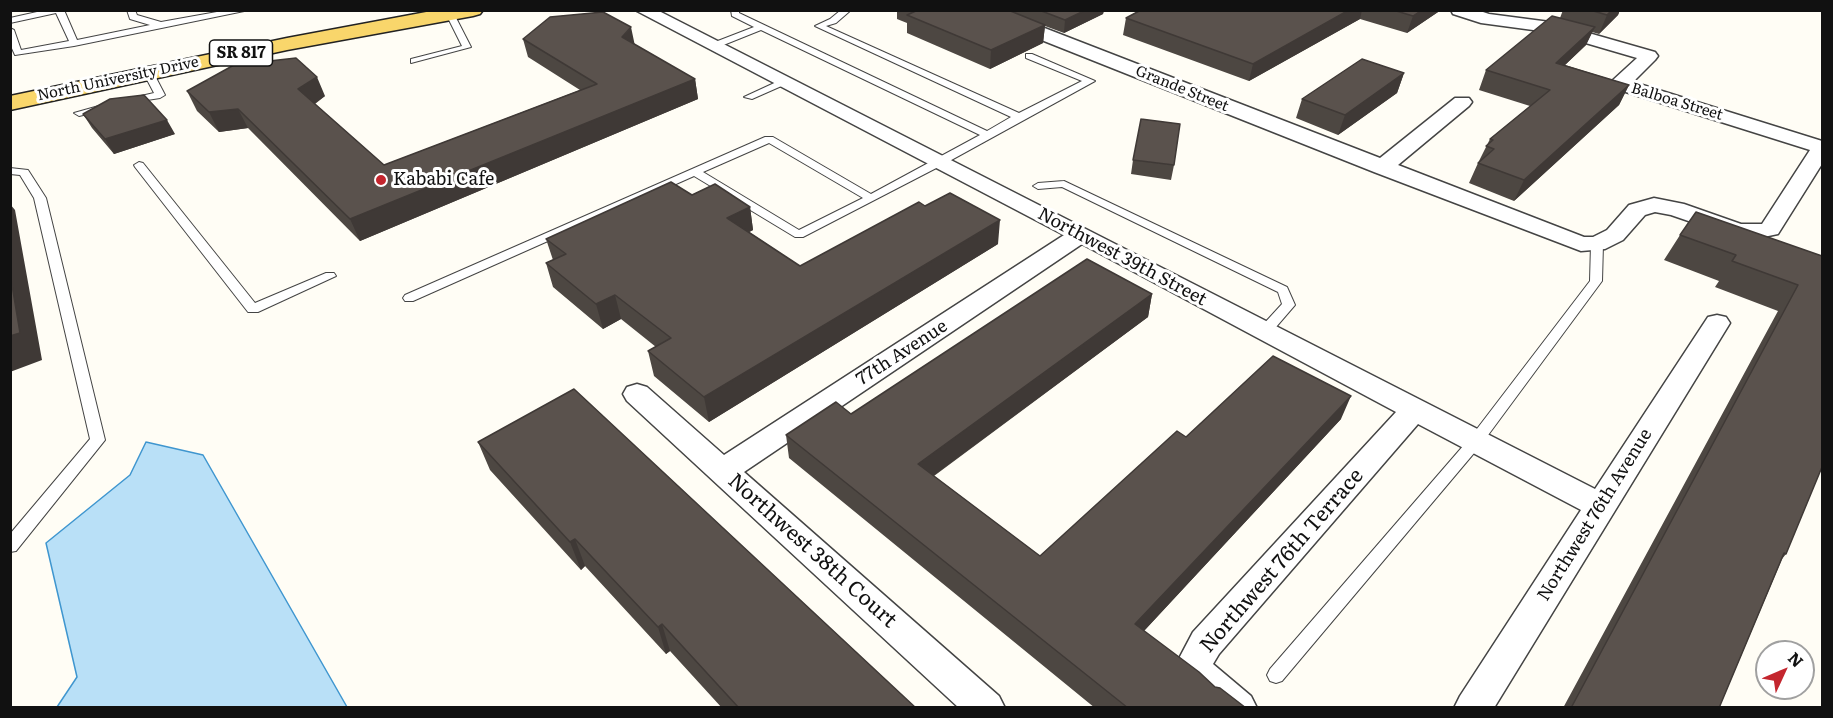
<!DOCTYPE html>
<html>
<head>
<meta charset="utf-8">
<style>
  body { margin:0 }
  #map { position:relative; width:1833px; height:718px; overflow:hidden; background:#fffdf5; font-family:Literata,serif }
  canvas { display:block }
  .frame { position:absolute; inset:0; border:12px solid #111; pointer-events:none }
  .north { position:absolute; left:1755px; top:640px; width:60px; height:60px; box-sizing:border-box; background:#fff; border:2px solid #a0a0a0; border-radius:50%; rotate:46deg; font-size:16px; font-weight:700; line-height:24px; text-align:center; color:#111 }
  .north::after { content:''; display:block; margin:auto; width:21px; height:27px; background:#c4262e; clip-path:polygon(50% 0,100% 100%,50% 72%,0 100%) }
</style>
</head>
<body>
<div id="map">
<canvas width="1833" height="718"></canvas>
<div class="frame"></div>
<div class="north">N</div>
</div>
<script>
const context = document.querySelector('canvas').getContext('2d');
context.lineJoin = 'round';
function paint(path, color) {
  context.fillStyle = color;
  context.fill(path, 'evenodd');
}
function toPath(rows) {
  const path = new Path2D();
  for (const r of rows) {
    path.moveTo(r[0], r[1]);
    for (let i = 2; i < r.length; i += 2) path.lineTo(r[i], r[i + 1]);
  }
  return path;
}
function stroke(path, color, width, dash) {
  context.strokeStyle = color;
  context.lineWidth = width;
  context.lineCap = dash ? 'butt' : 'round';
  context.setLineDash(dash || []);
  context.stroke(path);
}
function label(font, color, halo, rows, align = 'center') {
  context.font = font + ' Literata,serif';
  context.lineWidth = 6;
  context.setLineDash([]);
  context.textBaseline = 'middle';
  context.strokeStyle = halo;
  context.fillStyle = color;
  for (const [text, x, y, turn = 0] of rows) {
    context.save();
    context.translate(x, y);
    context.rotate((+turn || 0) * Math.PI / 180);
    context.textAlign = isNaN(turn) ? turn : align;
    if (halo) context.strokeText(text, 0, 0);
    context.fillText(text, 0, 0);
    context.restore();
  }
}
const water = toPath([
  [146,442,203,455,347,707,57,707,77,677,46,543,130,475,146,442]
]);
paint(water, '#b9e0f7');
stroke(water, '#3f96cf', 1.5);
const service = toPath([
  [46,10,64,10,77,40,150,25,130,19,127,10,135,10,137,15,161,22,228,10,249,10,74,46,15,55,10,44,10,28,14,30,21,50,69,41,56,13,10,23,10,18,46,10],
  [444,10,452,10,471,47,411,63,411,59,462,46,444,10],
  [731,10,739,10,739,13,987,131,1011,117,815,26,830,19,841,10,851,10,836,23,826,26,1019,113,1082,81,1026,58,1026,54,1032,54,1095,81,944,164,803,237,795,237,694,176,413,301,405,301,403,298,405,295,765,137,773,137,871,194,980,135,761,30,716,48,710,48,710,44,754,27,732,16,731,10],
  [769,143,863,198,799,230,703,172,769,143],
  [148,69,153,72,165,95,160,98,128,103,128,99,154,93,143,72,148,69],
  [783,79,788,82,786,84,752,99,744,97,783,79],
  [106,104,109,105,109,109,79,116,74,113,106,104],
  [139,162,143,163,255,303,326,273,334,273,336,276,258,312,248,312,135,167,134,165,139,162],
  [10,168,28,170,46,198,105,440,16,551,10,552,10,534,90,439,34,198,20,175,10,174,10,168],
  [1064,181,1287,287,1295,305,1270,334,1260,334,1258,331,1260,328,1282,304,1278,292,1062,187,1038,189,1033,186,1038,183,1064,181],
  [1597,240,1603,244,1602,281,1480,446,1282,681,1276,683,1270,681,1267,675,1270,669,1470,438,1590,281,1591,244,1597,240]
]);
const minor = toPath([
  [635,10,657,10,1595,489,1708,317,1717,315,1726,317,1730,323,1494,708,1454,708,1460,696,1581,510,1418,424,1219,654,1213,664,1251,696,1257,708,1208,708,1179,680,1174,668,1193,632,1396,412,1082,244,744,472,999,696,1005,708,959,708,627,401,623,394,627,387,637,384,647,387,724,455,1064,235,635,10],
  [974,10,998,10,1380,158,1455,98,1469,98,1472,102,1469,106,1398,165,1584,237,1593,237,1607,230,1629,205,1654,198,1684,204,1741,224,1762,224,1810,150,1613,88,1611,84,1613,80,1637,58,1548,32,1481,23,1453,14,1451,10,1477,10,1489,14,1550,22,1655,52,1658,56,1655,60,1633,82,1822,141,1822,164,1778,234,1754,239,1738,238,1671,215,1655,212,1645,215,1623,240,1605,249,1581,251,1374,172,976,14,974,10]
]);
const primary = toPath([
  [437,10,483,10,480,14,473,16,287,50,10,110,10,96,287,38,437,10]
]);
stroke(service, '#444', 2);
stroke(minor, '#444', 3);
stroke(primary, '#222', 3);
paint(service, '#fff');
paint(minor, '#fff');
paint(primary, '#f9d66b');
paint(toPath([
  [897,10,1008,10,1012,12,1012,10,1104,10,1103,14,1064,33,1045,26,1043,43,990,69,907,33,907,23,897,19],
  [1141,10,1441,10,1407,33,1360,19,1249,81,1123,35,1126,18],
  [1563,10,1620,10,1618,15,1599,34,1592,32,1586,45,1565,65,1629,85,1619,105,1514,201,1469,183,1478,163,1490,139,1530,106,1479,90,1486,70,1560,18],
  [523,39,635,45,695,79,698,99,360,241,248,128,219,132,197,111,187,91,325,96,315,104,384,165,580,90,528,57],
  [1404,73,1397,93,1338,135,1296,118,1302,99],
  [83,114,175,134,114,154,92,128],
  [1133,160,1174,165,1171,180,1131,174],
  [692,195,750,207,753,230,749,232,800,266,998,244,709,422,654,376,648,351,656,347,621,319,603,329,553,287,546,263,553,260,546,239],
  [1680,235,1822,256,1786,554,1782,559,1719,708,1563,708,1778,311,1715,287,1719,281,1664,260],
  [1152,294,1148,317,934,476,1040,556,1186,437,1341,419,1144,631,1215,687,1246,708,1095,708,789,458,786,435,851,414],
  [478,442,916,708,722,708,670,651,666,654,585,566,581,570,490,470]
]), '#4d4742');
paint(toPath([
  [1086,10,1104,10,1103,14,1064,33,1065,20],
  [1349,10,1362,10,1360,19,1249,81,1253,64],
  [1422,10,1441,10,1407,33,1413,16],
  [1612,10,1620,10,1618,15,1599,34,1607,15],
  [1045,25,1043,43,990,69,991,50],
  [631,27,635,46,622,37],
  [1595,27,1586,45,1547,82,1556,63],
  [1404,73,1397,93,1338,135,1345,115],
  [317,77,325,96,307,109,298,89],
  [695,79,698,99,360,241,350,219],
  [1629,85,1619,105,1514,201,1524,180],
  [238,109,248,128,219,132,209,112],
  [167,120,175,134,114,154,105,139],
  [10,204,15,210,42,360,10,372],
  [750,207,753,230,731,242,727,218],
  [1000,220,998,244,709,422,704,397],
  [1152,294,1148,317,918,487,918,464],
  [615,295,621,319,603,329,596,304],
  [1351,396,1341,419,1129,647,1135,624],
  [575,539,585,566,581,570,570,542],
  [662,624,670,651,666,654,658,627]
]), '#3f3936');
const building = toPath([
  [918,10,1008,10,1045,25,991,50,907,15,918,10],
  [1039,10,1086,10,1065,20,1039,10],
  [1141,10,1349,10,1253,64,1126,18,1141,10],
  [1393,10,1422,10,1413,16,1393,10],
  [1590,10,1612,10,1607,15,1590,10],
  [603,12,631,27,622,37,695,79,350,219,238,109,209,112,187,91,234,65,296,58,317,77,298,89,384,165,597,84,523,39,550,17,603,12],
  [1552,16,1595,27,1556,63,1629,85,1524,180,1478,163,1494,149,1486,146,1493,140,1490,139,1550,90,1486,70,1552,16],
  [1362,59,1404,73,1345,115,1302,99,1362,59],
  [144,95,167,120,105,139,83,114,110,99,144,95],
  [1141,119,1180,124,1174,165,1133,160,1141,119],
  [671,182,692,195,715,184,750,207,727,218,800,266,919,202,925,206,950,193,1000,220,704,397,648,351,671,338,615,295,596,304,546,263,566,254,546,239,671,182],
  [1696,212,1822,256,1822,467,1786,554,1784,553,1719,708,1571,708,1798,285,1732,261,1736,255,1680,235,1696,212],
  [1087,259,1152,294,918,464,1040,556,1177,431,1186,437,1273,356,1351,396,1135,624,1199,672,1215,687,1220,688,1246,708,1128,708,786,435,836,402,851,414,1087,259],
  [10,273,20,333,10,336,10,273],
  [574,389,916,708,739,708,662,624,658,627,575,539,570,542,478,442,574,389]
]);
paint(building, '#5a524d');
stroke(building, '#3f3936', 1.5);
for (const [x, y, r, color] of [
  [381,180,6,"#c4262e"]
]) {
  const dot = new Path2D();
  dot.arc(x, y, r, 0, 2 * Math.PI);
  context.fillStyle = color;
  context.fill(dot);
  stroke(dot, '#fff', 2);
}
label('15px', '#111', '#fff', [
  ["North University Drive",118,79,-12],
  ["Grande Street",1182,89,22],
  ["Balboa Street",1677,102,17]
]);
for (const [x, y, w] of [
  [241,53,63]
]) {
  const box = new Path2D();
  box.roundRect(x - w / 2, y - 13, w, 26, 4.5);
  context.fillStyle = '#fff';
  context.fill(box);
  stroke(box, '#111', 1.5);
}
label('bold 16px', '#111', null, [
  ["SR 817",241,53]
]);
label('18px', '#111', '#fff', [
  ["Kababi Cafe",393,180]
], 'left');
label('18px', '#111', '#fff', [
  ["Northwest 39th Street",1122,257,28],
  ["77th Avenue",902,353,-33],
  ["Northwest 76th Avenue",1595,515,-58]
]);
label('21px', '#111', '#fff', [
  ["Northwest 38th Court",812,551,42],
  ["Northwest 76th Terrace",1282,561,-49]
]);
</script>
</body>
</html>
